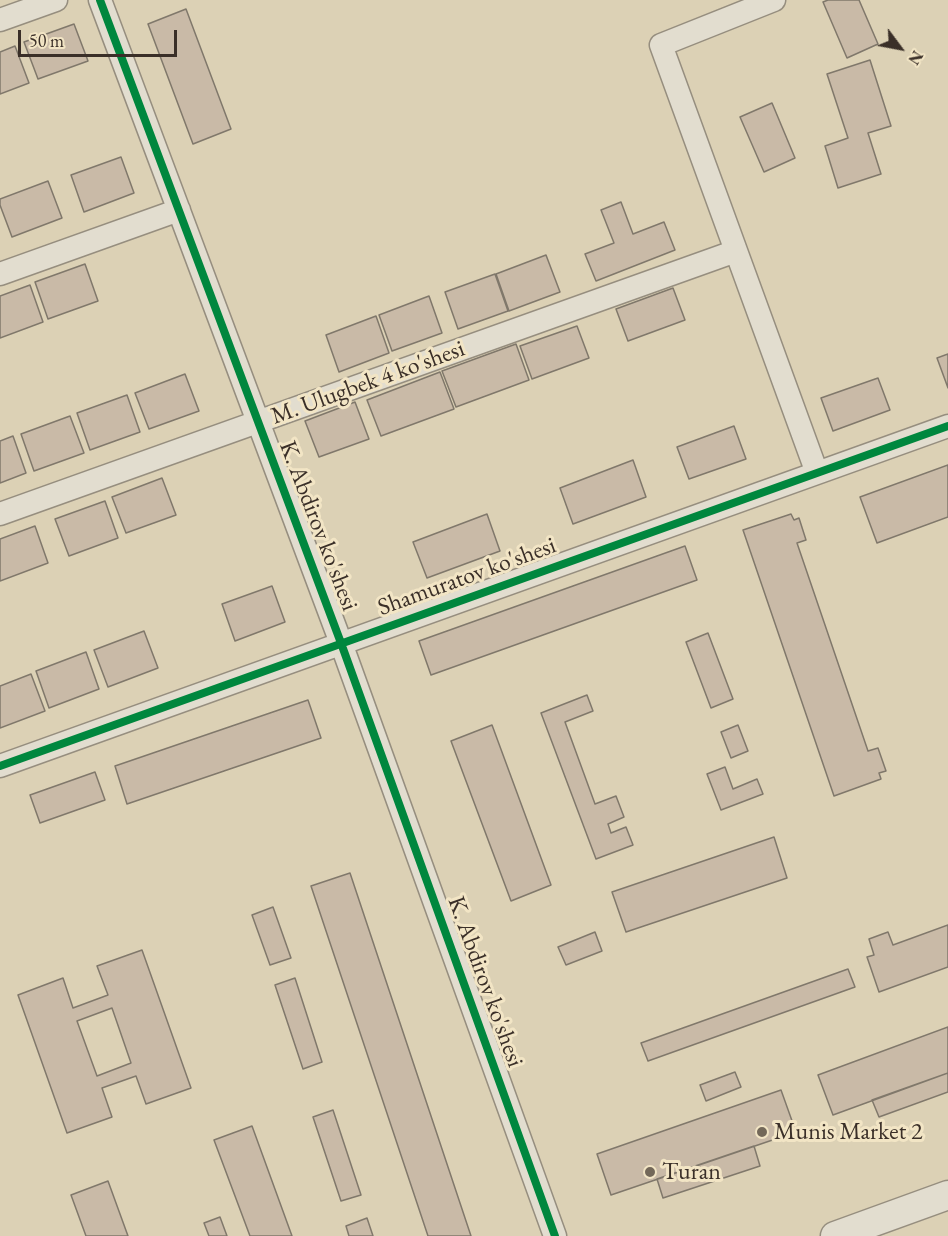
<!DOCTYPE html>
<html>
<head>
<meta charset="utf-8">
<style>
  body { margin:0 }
  #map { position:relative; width:948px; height:1236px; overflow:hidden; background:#dcd1b5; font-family:"EB Garamond",serif }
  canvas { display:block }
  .north { position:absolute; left:870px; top:18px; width:60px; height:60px; -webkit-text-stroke:4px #f2e5c5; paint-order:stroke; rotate:122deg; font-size:16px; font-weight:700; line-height:24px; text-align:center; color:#3a2f28 }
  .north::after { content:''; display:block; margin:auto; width:21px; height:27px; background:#3a2f28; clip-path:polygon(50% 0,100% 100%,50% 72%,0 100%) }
  .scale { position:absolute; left:18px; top:30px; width:159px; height:27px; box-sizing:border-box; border:3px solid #3a2f28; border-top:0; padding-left:8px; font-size:18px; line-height:21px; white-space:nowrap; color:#3a2f28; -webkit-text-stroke:4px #f2e5c5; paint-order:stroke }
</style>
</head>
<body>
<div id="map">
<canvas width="948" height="1236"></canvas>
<div class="north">N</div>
<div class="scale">50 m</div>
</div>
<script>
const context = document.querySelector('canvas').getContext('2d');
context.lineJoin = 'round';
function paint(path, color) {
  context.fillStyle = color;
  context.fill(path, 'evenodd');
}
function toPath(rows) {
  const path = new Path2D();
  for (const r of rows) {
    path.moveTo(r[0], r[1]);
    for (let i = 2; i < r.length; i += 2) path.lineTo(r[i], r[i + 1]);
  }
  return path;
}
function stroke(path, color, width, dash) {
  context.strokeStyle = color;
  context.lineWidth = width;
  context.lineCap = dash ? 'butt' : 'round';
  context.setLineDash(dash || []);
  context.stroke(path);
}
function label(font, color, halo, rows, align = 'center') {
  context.font = font + ' "EB Garamond",serif';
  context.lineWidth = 6;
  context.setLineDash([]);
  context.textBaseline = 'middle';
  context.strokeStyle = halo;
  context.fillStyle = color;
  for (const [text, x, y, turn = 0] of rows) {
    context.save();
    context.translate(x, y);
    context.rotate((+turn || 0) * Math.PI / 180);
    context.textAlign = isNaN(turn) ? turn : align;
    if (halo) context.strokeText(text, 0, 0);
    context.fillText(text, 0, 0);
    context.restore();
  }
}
const building = toPath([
  [828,0,859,0,878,44,847,58,823,2,828,0],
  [186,9,231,129,193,144,148,24,186,9],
  [74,24,88,61,38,79,24,42,74,24],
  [15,46,29,83,0,94,0,52,15,46],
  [870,60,891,126,868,133,881,174,838,188,825,146,848,138,827,74,870,60],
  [772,103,795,158,764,172,740,117,772,103],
  [121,157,134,193,84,212,71,175,121,157],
  [48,181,62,218,12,237,0,205,0,199,48,181],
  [621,202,633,234,664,222,675,250,596,281,585,254,614,243,601,210,621,202],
  [546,255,560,292,509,311,496,274,546,255],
  [85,264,98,301,48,319,35,282,85,264],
  [495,274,508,311,458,329,445,292,495,274],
  [30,285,43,322,0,338,0,296,30,285],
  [673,288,685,320,628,341,616,309,673,288],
  [429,296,442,333,392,351,379,315,429,296],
  [376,316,389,353,339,372,326,335,376,316],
  [577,326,589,358,532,379,520,346,577,326],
  [516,344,529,380,456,407,442,371,516,344],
  [948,354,948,388,937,358,948,354],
  [440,372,454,409,381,436,367,400,440,372],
  [185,374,199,411,149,429,135,393,185,374],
  [878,378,890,410,833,431,821,398,878,378],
  [127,395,140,432,90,450,77,413,127,395],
  [355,402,369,439,319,457,305,421,355,402],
  [70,416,84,453,34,471,21,434,70,416],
  [734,426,746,459,689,479,677,447,734,426],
  [13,436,26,473,0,483,0,441,13,436],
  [633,460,646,497,573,524,560,488,633,460],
  [948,465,948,517,877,543,860,497,948,465],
  [162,478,176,515,126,533,112,497,162,478],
  [105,501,118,538,69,556,55,519,105,501],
  [487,514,500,551,427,578,413,542,487,514],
  [791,514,794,520,799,518,806,540,797,543,868,751,878,748,886,771,879,773,881,779,834,796,743,530,791,514],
  [35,526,48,563,0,581,0,539,35,526],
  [685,546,697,580,431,675,419,641,685,546],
  [272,586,285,622,235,641,222,604,272,586],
  [144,631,158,668,108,687,94,650,144,631],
  [708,633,733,699,711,708,686,642,708,633],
  [86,652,99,689,49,708,36,671,86,652],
  [31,674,45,711,0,728,0,686,31,674],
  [587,695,593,711,565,722,595,804,616,796,624,817,608,824,611,833,626,827,633,845,596,859,541,713,587,695],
  [308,700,321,738,127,804,115,766,308,700],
  [492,725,551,885,511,901,451,741,492,725],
  [738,725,748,751,731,758,721,732,738,725],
  [725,767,733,789,757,779,763,794,721,810,707,774,725,767],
  [95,772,105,800,40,823,30,795,95,772],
  [774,837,787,878,626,932,612,892,774,837],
  [350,873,471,1236,428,1236,311,886,350,873],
  [273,907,291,958,270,965,252,915,273,907],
  [948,925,948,967,879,992,867,957,874,955,869,939,888,932,893,945,948,925],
  [595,932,602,951,566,965,558,947,595,932],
  [142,950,191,1088,146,1104,136,1076,102,1088,112,1117,67,1133,18,995,63,978,73,1008,108,995,97,966,142,950],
  [112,1008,131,1063,97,1076,77,1021,112,1008],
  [848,969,855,987,648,1061,641,1043,848,969],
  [295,978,322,1062,303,1069,275,985,295,978],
  [948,1027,948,1073,833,1115,818,1075,948,1027],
  [735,1072,741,1087,706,1101,700,1085,735,1072],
  [948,1073,948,1092,879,1117,872,1100,948,1073],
  [781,1090,796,1132,611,1195,597,1154,781,1090],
  [333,1110,361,1195,341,1201,313,1117,333,1110],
  [252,1126,292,1236,250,1236,214,1140,252,1126],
  [754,1146,760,1166,663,1198,657,1179,754,1146],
  [108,1181,128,1236,86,1236,71,1195,108,1181],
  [220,1217,227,1236,209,1236,204,1223,220,1217],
  [367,1218,373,1236,349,1236,346,1226,367,1218]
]);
paint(building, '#c9baa7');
stroke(building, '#80786b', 1.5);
const minor = toPath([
  [100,0,341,643,555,1236],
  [774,0,661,45,817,473],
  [0,20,56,0],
  [0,274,179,210],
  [0,514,736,251],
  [0,766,948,426]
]);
const tertiary = toPath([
  [835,1236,948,1195]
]);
stroke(minor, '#968e7f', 25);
stroke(tertiary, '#968e7f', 31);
stroke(minor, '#e2ddcf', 22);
stroke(tertiary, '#e2ddcf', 28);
stroke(toPath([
  [100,0,341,643,555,1236],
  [0,766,948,426]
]), '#00873e', 8);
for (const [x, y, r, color] of [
  [762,1132,6,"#736859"],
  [650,1172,6,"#736859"]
]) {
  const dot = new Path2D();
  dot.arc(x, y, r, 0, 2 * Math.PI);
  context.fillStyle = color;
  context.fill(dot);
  stroke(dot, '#f2e5c5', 2);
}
label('24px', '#3a2f28', '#f2e5c5', [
  ["M. Ulugbek 4 ko'shesi",368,383,-20],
  ["K. Abdirov ko'shesi",318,526,69],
  ["Shamuratov ko'shesi",467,577,-20],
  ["K. Abdirov ko'shesi",485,982,70]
]);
label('24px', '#3a2f28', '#f2e5c5', [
  ["Munis Market 2",774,1132],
  ["Turan",662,1172]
], 'left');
</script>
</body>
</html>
